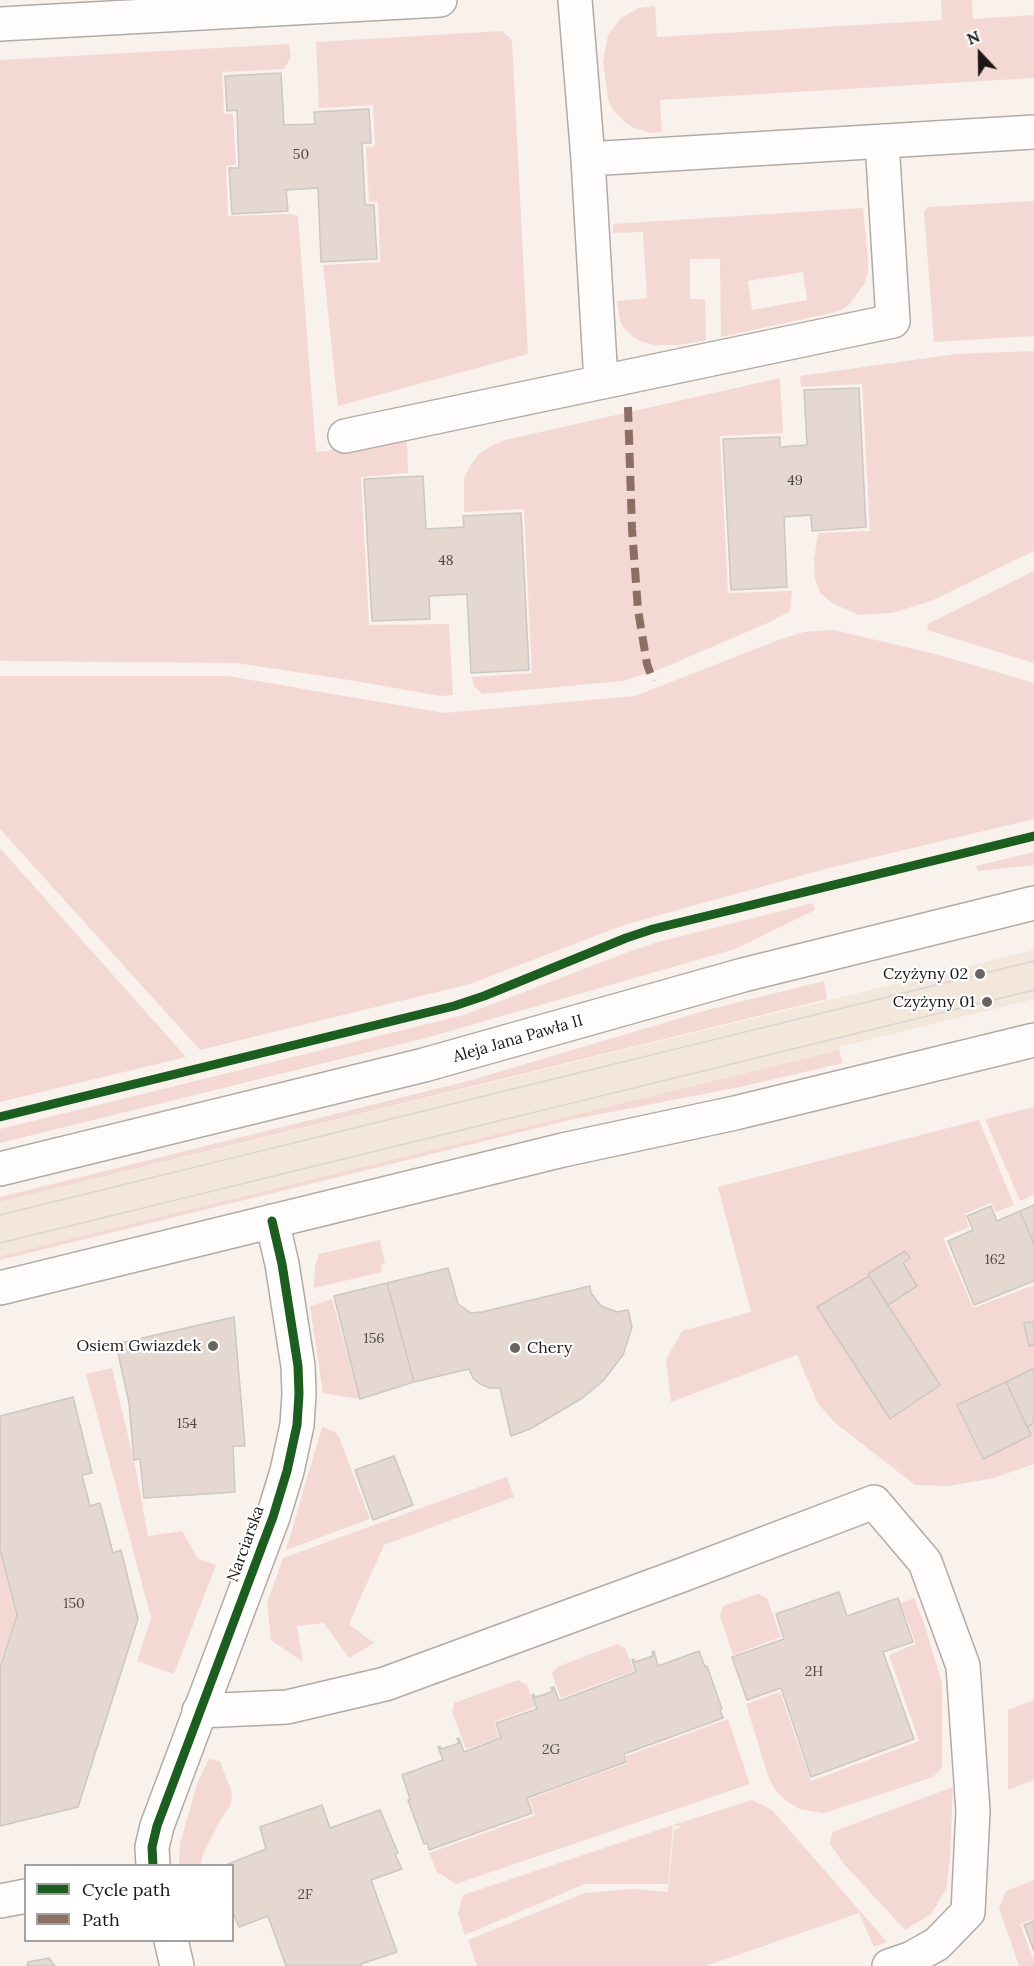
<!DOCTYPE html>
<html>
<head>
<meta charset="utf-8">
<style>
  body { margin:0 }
  #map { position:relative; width:1034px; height:1966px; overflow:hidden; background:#f9f2ec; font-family:Lora,serif }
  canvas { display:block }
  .legend { position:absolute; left:24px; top:1864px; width:210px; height:78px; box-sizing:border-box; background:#fff; border:2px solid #a4a2a1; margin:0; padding:8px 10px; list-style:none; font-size:18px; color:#1b1714 }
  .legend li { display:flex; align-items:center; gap:12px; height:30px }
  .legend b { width:30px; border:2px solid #a4a2a1 }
  .north { position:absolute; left:950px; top:24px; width:60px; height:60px; -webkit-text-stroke:4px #fff; paint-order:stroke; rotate:338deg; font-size:16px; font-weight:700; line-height:24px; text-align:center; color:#1b1714 }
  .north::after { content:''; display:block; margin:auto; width:21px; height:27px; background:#1b1714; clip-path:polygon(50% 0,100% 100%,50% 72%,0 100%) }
</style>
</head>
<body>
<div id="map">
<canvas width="1034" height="1966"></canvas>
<ul class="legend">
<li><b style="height:8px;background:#1b5e20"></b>Cycle path</li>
<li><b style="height:8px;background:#8d6e63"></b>Path</li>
</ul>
<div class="north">N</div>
</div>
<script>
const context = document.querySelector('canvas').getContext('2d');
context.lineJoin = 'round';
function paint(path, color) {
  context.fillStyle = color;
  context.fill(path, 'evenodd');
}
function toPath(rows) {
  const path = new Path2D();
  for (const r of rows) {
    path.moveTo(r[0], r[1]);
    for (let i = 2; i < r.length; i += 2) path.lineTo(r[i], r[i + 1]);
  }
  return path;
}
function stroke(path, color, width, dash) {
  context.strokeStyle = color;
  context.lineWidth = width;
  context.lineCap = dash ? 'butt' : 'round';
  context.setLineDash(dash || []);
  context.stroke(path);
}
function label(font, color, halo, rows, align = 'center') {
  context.font = font + ' Lora,serif';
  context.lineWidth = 4.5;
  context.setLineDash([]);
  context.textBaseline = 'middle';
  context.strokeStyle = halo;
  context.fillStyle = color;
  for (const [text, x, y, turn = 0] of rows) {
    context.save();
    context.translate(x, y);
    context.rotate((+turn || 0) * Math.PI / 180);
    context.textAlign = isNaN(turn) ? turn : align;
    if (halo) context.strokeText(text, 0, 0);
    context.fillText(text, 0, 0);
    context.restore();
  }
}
paint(toPath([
  [1034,950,1034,999,839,1047,839,1050,0,1256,0,1202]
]), '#f3e7db');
paint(toPath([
  [941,0,972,0,973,19,1034,15,1034,78,660,100,662,132,652,133,634,128,626,123,612,109,608,99,603,62,608,35,621,18,639,8,655,6,657,37,942,20],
  [502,31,512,40,528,354,338,406,323,265,380,262,378,201,369,202,366,147,375,146,373,105,319,108,316,42],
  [289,44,291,57,284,69,222,72,224,114,233,114,236,165,226,166,228,216,291,214,298,216,316,452,407,441,408,473,361,477,369,625,449,624,453,695,441,696,343,679,236,663,0,661,0,60],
  [1034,201,1034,336,934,342,924,211,928,207],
  [863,208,868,259,868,272,864,284,852,301,845,308,836,312,721,337,720,259,690,259,690,299,705,299,706,340,679,345,655,345,643,342,633,337,624,328,620,321,617,301,647,298,643,232,613,233,613,224],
  [803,272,807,300,752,310,748,281],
  [1034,351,1034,551,931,601,892,613,859,615,832,603,820,593,815,579,814,560,818,533,870,531,862,384,801,387,800,376,956,354],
  [780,378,783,433,720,436,728,593,792,591,790,611,770,622,663,668,623,681,482,694,474,686,472,677,532,673,524,509,464,512,464,479,470,466,478,455,491,446,505,440],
  [1034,571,1034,663,927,630,928,624],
  [834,630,939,655,1034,683,1034,819,829,868,624,925,470,984,200,1050,0,829,0,676,228,676,444,713,635,696,781,639,804,632],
  [0,848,186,1057,0,1102],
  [1034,852,1034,865,978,871,976,866],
  [813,903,815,910,735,949,426,1038,0,1143,0,1129,464,1015,628,952,658,942],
  [824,981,827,999,0,1202,0,1197,468,1081,711,1009],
  [839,1050,843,1063,740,1087,570,1120,0,1260,0,1256],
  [1034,1107,1034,1195,1020,1201,985,1119],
  [979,1120,1014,1205,996,1212,991,1203,965,1214,969,1227,943,1238,973,1308,1034,1285,1034,1464,994,1478,949,1486,915,1485,834,1422,817,1402,797,1355,671,1402,666,1360,682,1331,751,1312,718,1187],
  [380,1240,385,1263,381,1264,382,1272,314,1288,315,1266,319,1254],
  [332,1299,360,1399,323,1393,310,1306],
  [112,1368,136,1470,148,1536,182,1531,198,1559,216,1565,174,1674,137,1661,151,1618,86,1374],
  [322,1427,335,1432,339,1437,370,1519,286,1550],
  [507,1477,514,1497,384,1545,349,1624,374,1643,349,1658,324,1623,297,1626,303,1662,271,1640,267,1603,283,1558],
  [0,1554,16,1615,0,1662],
  [758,1594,767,1598,781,1637,733,1655,720,1616,723,1606],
  [914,1598,924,1623,942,1683,942,1768,933,1777,824,1813,802,1810,786,1801,775,1790,768,1776,746,1704,780,1692,811,1781,919,1741,889,1655,916,1644,901,1603],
  [617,1644,625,1648,634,1671,561,1698,552,1674,557,1667],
  [518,1680,527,1685,535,1707,494,1722,499,1738,466,1749,452,1712,454,1703],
  [1034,1700,1034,1780,1008,1790,1008,1710],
  [728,1719,750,1784,456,1884,437,1872,429,1853,535,1815,529,1799,628,1763,626,1756],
  [209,1759,220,1761,232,1793,231,1804,221,1819,203,1854,201,1865,179,1865,180,1843,189,1812,197,1784],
  [953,1787,950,1859,946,1889,931,1914,905,1930,844,1864,830,1844,832,1832],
  [752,1800,772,1810,887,1942,874,1947,859,1913,706,1966,477,1966,468,1940,585,1893,634,1889,668,1892,674,1830,682,1827,673,1825,668,1884,585,1884,465,1935,458,1914,463,1895,673,1825],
  [1034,1880,1034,1919,1020,1924,1034,1961,1034,1966,1019,1966,999,1908,1006,1891]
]), '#f4d8d4');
const building = toPath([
  [281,73,284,125,315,124,314,112,369,109,371,143,362,143,365,205,374,205,377,259,321,262,318,188,286,190,288,211,232,214,229,168,239,168,237,110,227,111,225,76,281,73],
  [859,388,866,527,812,531,811,515,784,517,787,587,731,590,723,439,780,437,780,447,807,445,804,390,859,388],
  [423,476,426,529,464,527,463,516,521,513,529,670,471,673,467,594,429,596,430,619,372,621,364,479,423,476],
  [1034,1205,1034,1244,1020,1211,1034,1205],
  [991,1206,997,1221,1020,1211,1034,1244,1034,1281,974,1305,948,1241,973,1230,967,1216,991,1206],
  [905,1251,910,1258,903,1263,917,1286,888,1305,868,1274,905,1251],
  [448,1268,458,1304,471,1313,482,1312,590,1286,591,1293,601,1306,617,1312,628,1310,632,1327,623,1355,603,1381,581,1399,530,1429,511,1436,500,1388,490,1388,480,1384,473,1378,469,1369,414,1382,387,1283,448,1268],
  [869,1276,940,1385,890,1419,817,1307,869,1276],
  [387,1283,414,1382,360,1399,334,1296,387,1283],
  [234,1317,245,1446,233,1446,235,1492,144,1498,140,1459,134,1460,129,1403,116,1344,234,1317],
  [1034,1322,1034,1345,1029,1346,1024,1323,1034,1322],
  [1034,1368,1034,1423,1027,1427,1006,1382,1034,1368],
  [1006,1382,1031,1435,983,1459,957,1405,1006,1382],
  [73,1397,92,1473,82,1475,90,1506,100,1503,113,1553,121,1550,138,1619,78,1807,0,1826,0,1667,17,1615,0,1550,0,1416,73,1397],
  [394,1456,413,1505,373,1520,355,1470,394,1456],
  [839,1592,847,1616,898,1598,913,1642,883,1652,914,1739,811,1777,781,1688,747,1700,732,1657,784,1639,776,1614,839,1592],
  [654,1651,658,1666,699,1651,705,1667,707,1666,722,1709,720,1709,723,1718,624,1754,626,1762,527,1798,532,1813,429,1850,427,1843,424,1844,408,1800,410,1799,402,1775,443,1760,438,1747,440,1746,441,1749,451,1746,459,1743,457,1739,459,1738,464,1752,501,1738,496,1723,537,1709,532,1695,534,1694,535,1697,543,1695,553,1691,551,1688,554,1687,559,1701,636,1672,632,1660,634,1659,635,1662,653,1656,652,1652,654,1651],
  [322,1805,330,1828,380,1810,398,1853,395,1854,402,1869,371,1880,397,1952,361,1964,362,1966,286,1966,268,1916,239,1927,232,1910,232,1866,223,1866,266,1849,260,1827,322,1805],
  [1034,1921,1034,1951,1024,1925,1034,1921],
  [49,1958,55,1966,27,1966,28,1962,49,1958]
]);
paint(building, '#e5d8d1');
stroke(building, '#ccc7c3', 1.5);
const minor = toPath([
  [575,0,588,159,601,382],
  [0,24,440,0],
  [588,159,1034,132],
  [345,436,893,321,882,141],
  [199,1711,287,1707,385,1684,682,1575,874,1502,925,1562,963,1666,973,1811,968,1912,937,1944,912,1958,889,1966],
  [153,1866,152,1847,157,1826,273,1517,287,1471,297,1425,299,1394,298,1366,282,1264,272,1221],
  [0,1901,26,1896],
  [171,1940,177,1966]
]);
const major = toPath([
  [0,1169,424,1065,743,975,1034,903],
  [0,1288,563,1150,735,1113,1034,1040]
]);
stroke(minor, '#b0aba7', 36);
stroke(major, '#b0aba7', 36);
stroke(minor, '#fefdfc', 33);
stroke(major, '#fefdfc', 33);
stroke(toPath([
  [0,1215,1034,961],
  [0,1243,1034,990]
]), '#d7d5d3', 1.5);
stroke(toPath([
  [628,407,632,529,638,610,647,664,653,681]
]), '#8d6e63', 8, [15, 8]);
stroke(toPath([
  [0,1117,454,1006,484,996,626,938,653,929,1034,836],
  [153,1866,152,1847,157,1826,273,1517,287,1471,297,1425,299,1394,298,1366,282,1264,272,1221]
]), '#1b5e20', 9);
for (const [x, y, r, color] of [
  [980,974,6,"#696460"],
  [987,1002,6,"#696460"],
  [213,1346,6,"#696460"],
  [515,1348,6,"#696460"]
]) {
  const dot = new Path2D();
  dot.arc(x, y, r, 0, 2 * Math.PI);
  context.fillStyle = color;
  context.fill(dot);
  stroke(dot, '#fff', 2);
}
label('14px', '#504945', null, [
  ["50",301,155],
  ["49",795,481],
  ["48",446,561],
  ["162",995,1260],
  ["156",374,1339],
  ["154",187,1424],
  ["150",74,1604],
  ["2H",814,1672],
  ["2G",551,1750],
  ["2F",305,1895]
]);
label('16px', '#1b1714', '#fff', [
  ["Czyżyny 02",968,974],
  ["Czyżyny 01",975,1002],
  ["Osiem Gwiazdek",201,1346],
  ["Chery",527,1348,"left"]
], 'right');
label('16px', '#1b1714', '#fff', [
  ["Aleja Jana Pawła II",518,1039,-16],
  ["Narciarska",246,1544,-70]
]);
</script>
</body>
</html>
